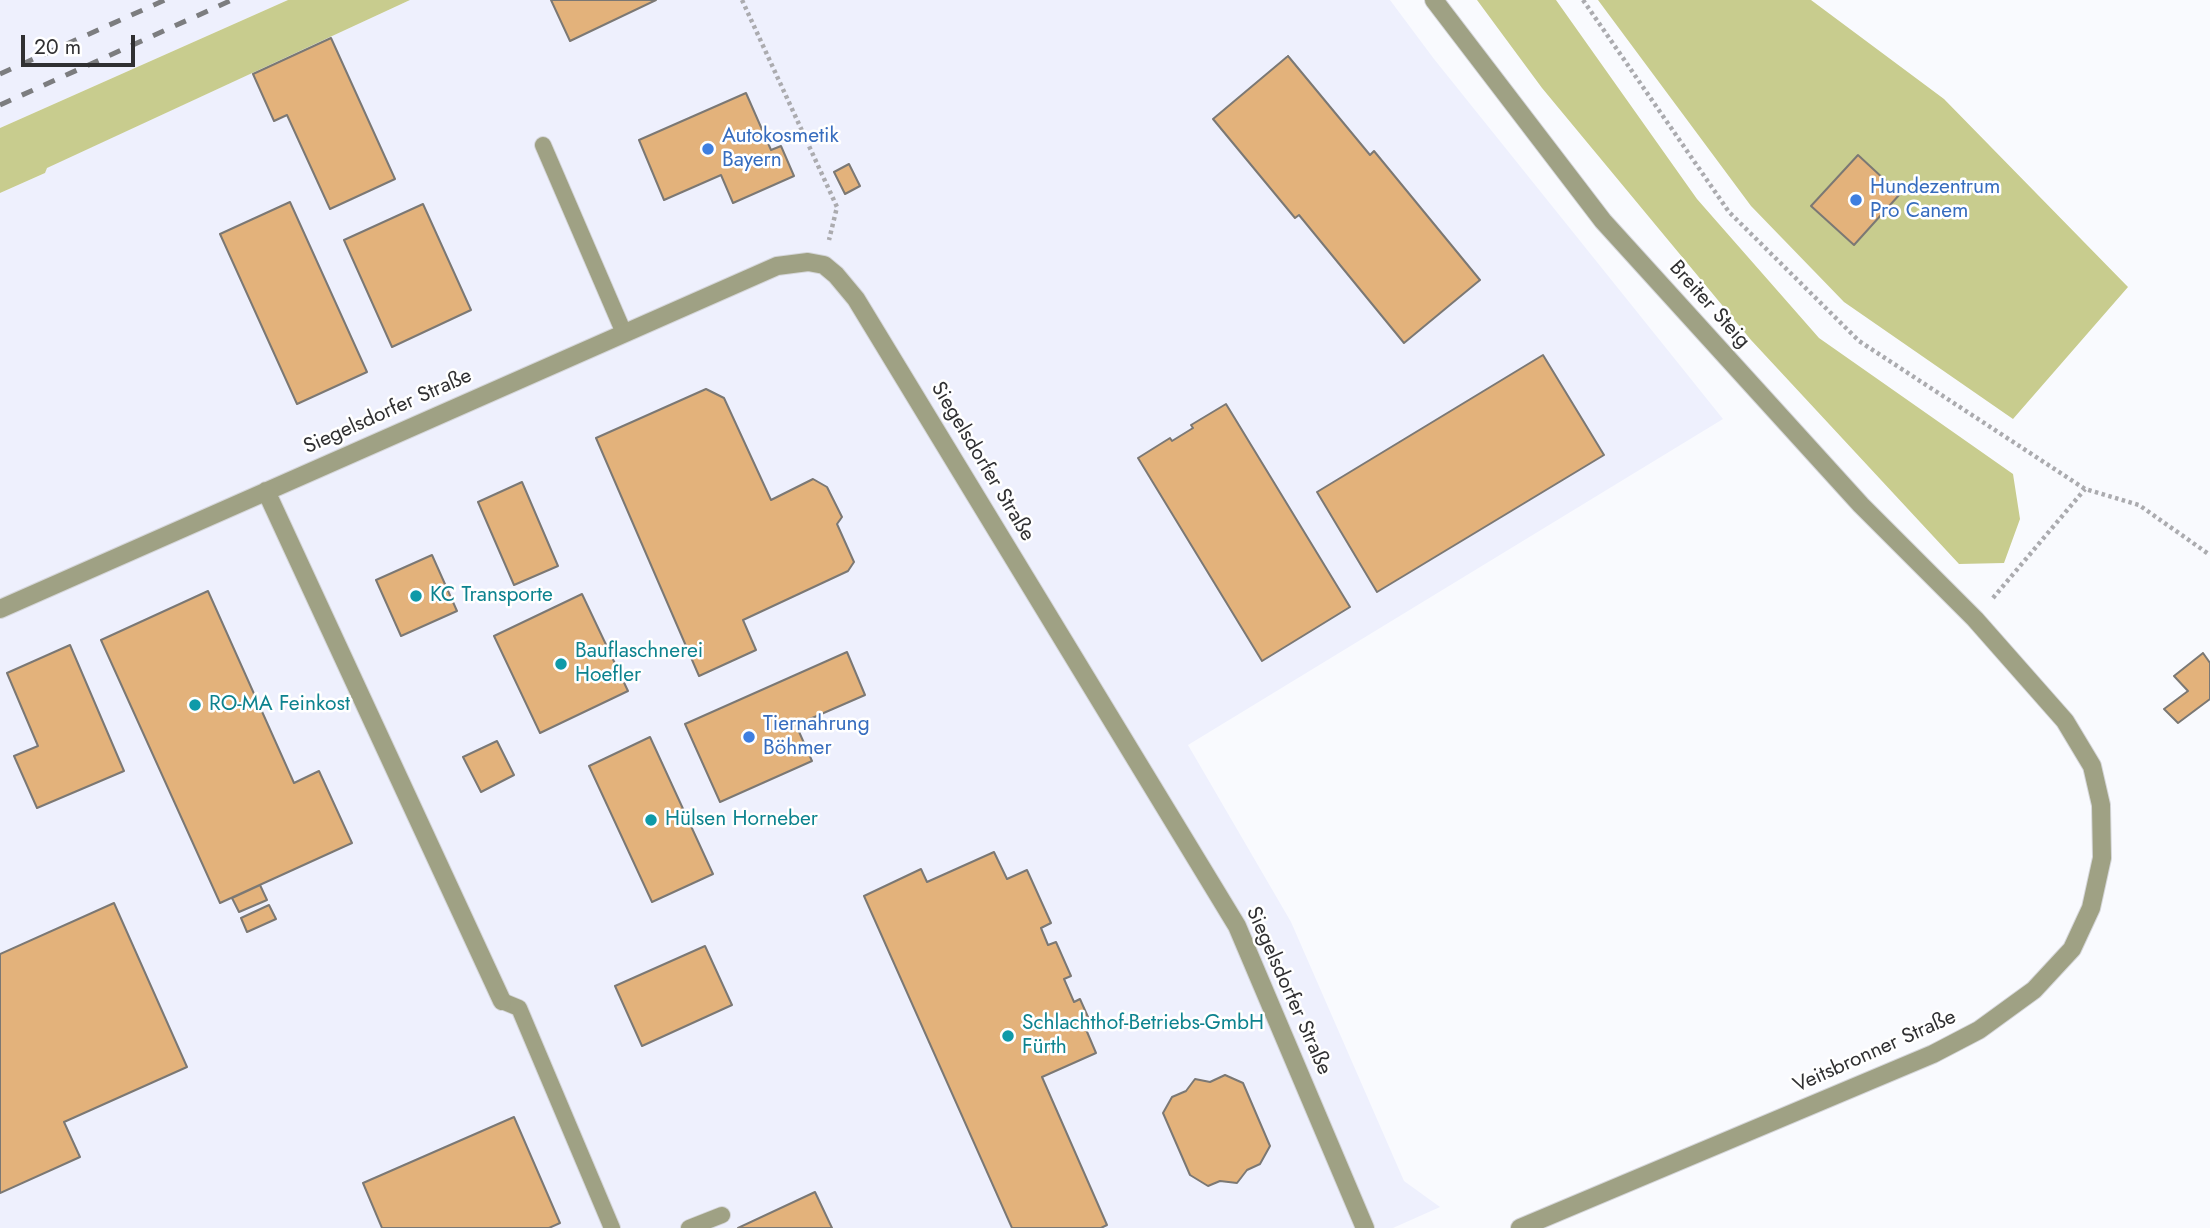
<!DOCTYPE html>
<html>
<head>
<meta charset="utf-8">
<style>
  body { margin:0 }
  #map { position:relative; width:2210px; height:1228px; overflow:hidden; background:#f9fafe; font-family:Jost,sans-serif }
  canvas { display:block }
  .scale { position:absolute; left:21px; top:35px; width:114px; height:32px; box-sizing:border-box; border:4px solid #303032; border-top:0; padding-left:9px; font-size:21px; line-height:24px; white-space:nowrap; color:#303032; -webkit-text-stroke:5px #fff; paint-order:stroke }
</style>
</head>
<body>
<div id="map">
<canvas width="2210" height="1228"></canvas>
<div class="scale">20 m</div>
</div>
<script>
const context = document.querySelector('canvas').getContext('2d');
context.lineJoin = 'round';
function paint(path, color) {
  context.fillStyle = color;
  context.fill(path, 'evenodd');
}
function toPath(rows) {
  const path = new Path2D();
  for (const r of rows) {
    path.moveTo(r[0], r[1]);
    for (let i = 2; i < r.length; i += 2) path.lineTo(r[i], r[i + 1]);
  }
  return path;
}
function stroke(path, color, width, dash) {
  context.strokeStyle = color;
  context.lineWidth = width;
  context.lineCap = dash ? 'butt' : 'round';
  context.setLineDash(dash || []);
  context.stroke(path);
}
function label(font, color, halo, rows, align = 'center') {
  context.font = font + ' Jost,sans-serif';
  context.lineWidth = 5;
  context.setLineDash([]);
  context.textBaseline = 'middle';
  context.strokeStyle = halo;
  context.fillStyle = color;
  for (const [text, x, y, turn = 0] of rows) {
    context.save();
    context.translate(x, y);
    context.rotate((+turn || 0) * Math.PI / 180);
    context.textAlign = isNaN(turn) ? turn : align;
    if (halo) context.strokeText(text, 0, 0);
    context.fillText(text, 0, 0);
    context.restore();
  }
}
paint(toPath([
  [0,0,288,0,0,128],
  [410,0,1390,0,1434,59,1723,419,1188,745,1291,922,1404,1181,1440,1207,1393,1228,0,1228,0,193,45,173,46,168]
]), '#eef0fd');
paint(toPath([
  [288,0,410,0,47,168,45,173,0,193,0,128],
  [1477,0,1556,0,1697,199,1819,338,2013,474,2020,519,2004,563,1959,564,1751,340,1542,88],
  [1598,0,1811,0,1944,99,2128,287,2013,419,1844,302,1751,206]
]), '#c8cc8e');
const building = toPath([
  [551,0,656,0,570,41,551,0],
  [331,38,395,179,330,209,287,115,274,121,253,74,331,38],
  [1288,56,1370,155,1374,151,1480,280,1404,343,1299,215,1295,218,1213,119,1288,56],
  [746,93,771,150,781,146,794,176,733,203,721,175,664,200,639,140,746,93],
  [1858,155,1900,194,1854,245,1811,206,1858,155],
  [849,164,860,186,845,194,834,172,849,164],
  [290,202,367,372,297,404,220,234,290,202],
  [423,204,471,310,392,347,344,240,423,204],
  [1543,355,1604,455,1377,592,1317,492,1543,355],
  [706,389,724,398,771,500,813,479,827,487,842,517,837,524,854,562,848,571,743,620,756,650,699,676,596,438,706,389],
  [1226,404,1350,607,1262,661,1138,458,1170,438,1172,441,1193,428,1191,425,1226,404],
  [522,482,558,566,514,585,478,502,522,482],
  [432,555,457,611,401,636,376,580,432,555],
  [208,591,294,783,319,771,352,843,220,903,101,640,208,591],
  [582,594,628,691,540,733,494,636,582,594],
  [70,645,124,771,37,808,14,756,38,746,7,673,70,645],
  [847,652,865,695,796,725,812,761,720,802,685,724,847,652],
  [2203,653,2210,663,2210,699,2178,723,2164,709,2188,691,2174,676,2203,653],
  [650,737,713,874,652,902,589,766,650,737],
  [497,741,514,775,481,792,463,757,497,741],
  [994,852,1007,879,1027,870,1051,923,1041,928,1048,945,1056,942,1071,976,1064,979,1074,1002,1080,999,1088,1017,1082,1020,1096,1053,1042,1077,1107,1225,1101,1228,1012,1228,864,896,921,869,927,882,994,852],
  [260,885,267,900,239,912,232,898,260,885],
  [114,903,187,1067,64,1122,80,1157,0,1193,0,954,114,903],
  [269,905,276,919,247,932,241,918,269,905],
  [705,946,732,1005,642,1046,615,986,705,946],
  [1225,1075,1243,1083,1270,1146,1260,1164,1247,1170,1237,1183,1220,1181,1208,1186,1190,1175,1163,1113,1172,1097,1186,1091,1195,1079,1210,1082,1225,1075],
  [514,1117,560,1223,549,1228,382,1228,363,1183,514,1117],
  [815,1192,832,1228,738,1228,815,1192]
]);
paint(building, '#e3b27b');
stroke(building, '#7b7874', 2);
const service = toPath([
  [543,145,624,333],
  [502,1001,519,1008,612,1228],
  [689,1228,722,1215]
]);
const minor = toPath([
  [266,491,502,1001],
  [0,609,777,266,808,262,824,265,836,275,856,299,1237,926,1365,1228]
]);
const tertiary = toPath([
  [1434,0,1603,221,1861,505,1975,619,2065,721,2092,766,2101,805,2102,858,2091,908,2072,949,2034,990,1979,1030,1933,1054,1520,1228]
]);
stroke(service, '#d5d6d9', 18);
stroke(minor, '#d5d6d9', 20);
stroke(tertiary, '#d5d6d9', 20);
stroke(toPath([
  [742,0,837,207,829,240],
  [1583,0,1729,212,1859,341,2085,489,2139,505,2210,555],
  [1993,598,2085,489]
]), '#ababaf', 4.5, [3.5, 3.5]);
stroke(service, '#9fa184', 16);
stroke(minor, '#9fa184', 18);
stroke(tertiary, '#9fa184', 18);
stroke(toPath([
  [0,74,165,0],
  [0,105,232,0]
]), '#7c7d7f', 5, [12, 12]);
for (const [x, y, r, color] of [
  [708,149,7,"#3f7fe0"],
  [1856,200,7,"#3f7fe0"],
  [416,596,7,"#0f9aa8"],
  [561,664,7,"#0f9aa8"],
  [195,705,7,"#0f9aa8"],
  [749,737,7,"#3f7fe0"],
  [651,820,7,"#0f9aa8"],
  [1008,1036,7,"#0f9aa8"]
]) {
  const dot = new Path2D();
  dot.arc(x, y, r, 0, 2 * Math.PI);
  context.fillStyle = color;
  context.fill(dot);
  stroke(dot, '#fff', 2.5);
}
label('21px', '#366cbe', '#fff', [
  ["Autokosmetik",722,137],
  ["Bayern",722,161],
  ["Hundezentrum",1870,188],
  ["Pro Canem",1870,212],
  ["Tiernahrung",763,725],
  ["Böhmer",763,749]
], 'left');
label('21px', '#303032', '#fff', [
  ["Breiter Steig",1709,305,48],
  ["Siegelsdorfer Straße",388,412,-24],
  ["Siegelsdorfer Straße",982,462,59],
  ["Siegelsdorfer Straße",1288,991,66],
  ["Veitsbronner Straße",1875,1052,-24]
]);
label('21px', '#0d838f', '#fff', [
  ["KC Transporte",430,596],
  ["Bauflaschnerei",575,652],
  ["Hoefler",575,676],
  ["RO-MA Feinkost",209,705],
  ["Hülsen Horneber",665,820],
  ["Schlachthof-Betriebs-GmbH",1022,1024],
  ["Fürth",1022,1048]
], 'left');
</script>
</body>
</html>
